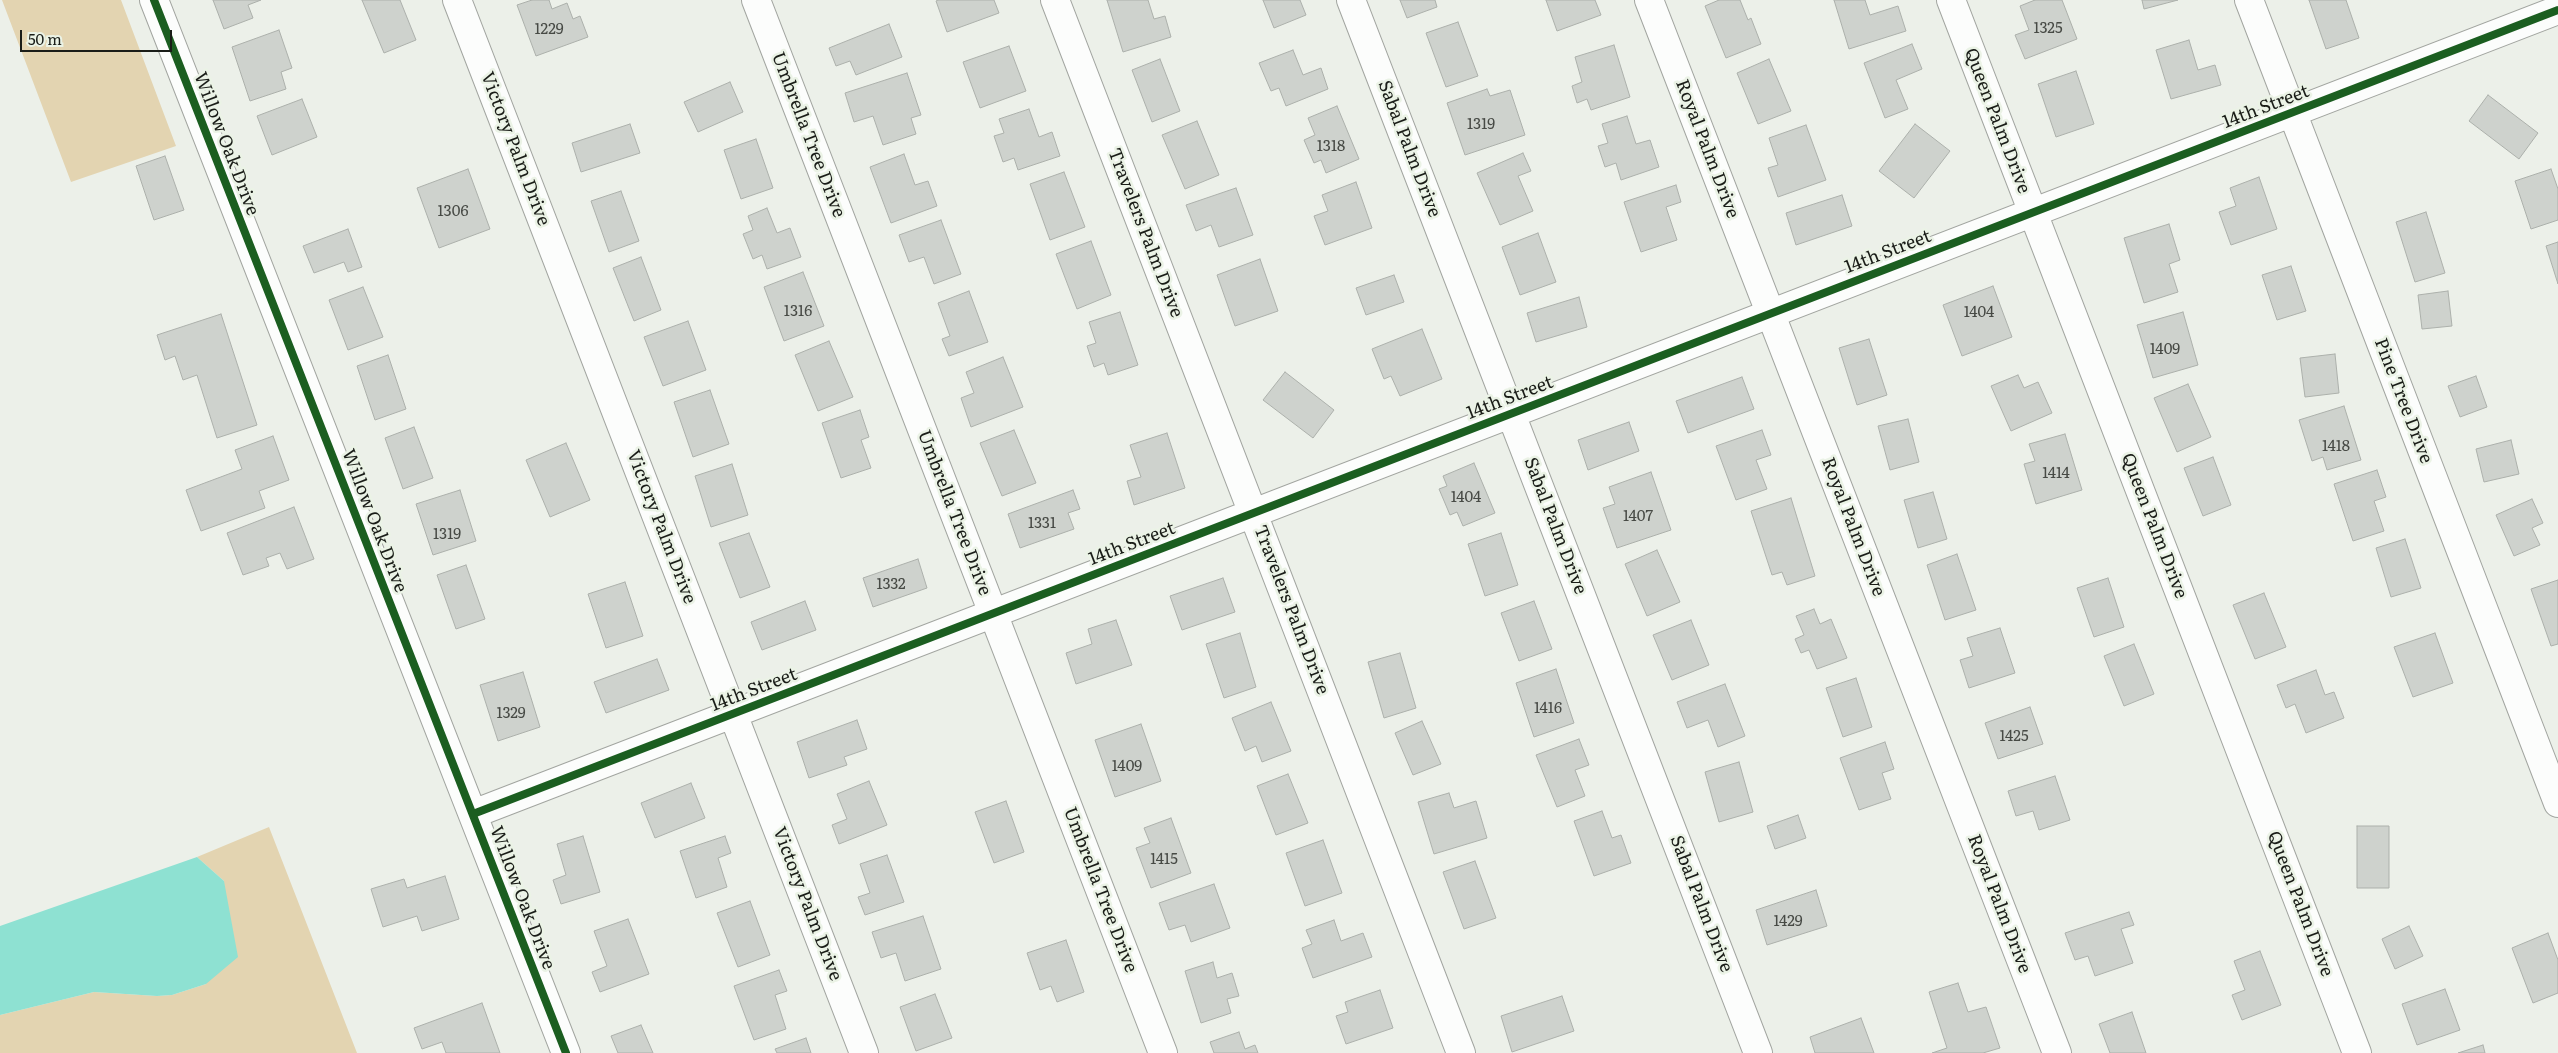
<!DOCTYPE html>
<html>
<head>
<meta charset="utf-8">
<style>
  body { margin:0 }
  #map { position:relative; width:2558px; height:1053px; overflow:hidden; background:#ecf0e9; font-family:Literata,serif }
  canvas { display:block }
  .scale { position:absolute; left:20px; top:30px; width:152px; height:22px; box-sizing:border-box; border:2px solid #1a1d18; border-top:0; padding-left:6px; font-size:15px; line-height:18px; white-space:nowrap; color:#1a1d18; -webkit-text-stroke:4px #ebf3e6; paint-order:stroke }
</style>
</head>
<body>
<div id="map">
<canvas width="2558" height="1053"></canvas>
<div class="scale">50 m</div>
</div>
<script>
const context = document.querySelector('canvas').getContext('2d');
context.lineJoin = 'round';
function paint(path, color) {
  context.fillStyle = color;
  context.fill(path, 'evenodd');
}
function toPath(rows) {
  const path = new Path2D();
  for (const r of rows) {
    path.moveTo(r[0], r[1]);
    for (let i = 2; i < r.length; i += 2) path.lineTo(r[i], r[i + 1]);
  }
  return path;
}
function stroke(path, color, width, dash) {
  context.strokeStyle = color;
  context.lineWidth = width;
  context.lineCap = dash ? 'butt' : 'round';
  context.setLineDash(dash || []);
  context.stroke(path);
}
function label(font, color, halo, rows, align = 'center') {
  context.font = font + ' Literata,serif';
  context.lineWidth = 5;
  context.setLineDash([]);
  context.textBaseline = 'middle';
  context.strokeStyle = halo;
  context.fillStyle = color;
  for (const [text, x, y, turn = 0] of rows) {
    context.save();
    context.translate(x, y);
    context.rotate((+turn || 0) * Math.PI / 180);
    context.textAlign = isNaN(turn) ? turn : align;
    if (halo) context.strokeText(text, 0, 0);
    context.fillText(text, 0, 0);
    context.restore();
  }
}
paint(toPath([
  [2,0,121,0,176,146,71,182],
  [269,827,357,1053,0,1053,0,1015,94,992,157,996,172,995,206,984,224,881,197,857]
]), '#e3d4b1');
paint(toPath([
  [197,857,224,881,238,957,206,984,172,995,157,996,94,992,0,1015,0,926]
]), '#8ee1d2');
const building = toPath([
  [213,0,261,0,248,5,253,18,224,29,213,0],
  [362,0,400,0,416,40,384,53,362,0],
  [532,0,549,0,552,9,567,3,573,19,580,16,588,37,536,56,517,5,532,0],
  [938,0,994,0,999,13,947,32,936,1,938,0],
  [1107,0,1148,0,1154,19,1165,16,1171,37,1123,52,1107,0],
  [1263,0,1300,0,1306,15,1274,28,1263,0],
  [1400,0,1435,0,1437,7,1407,18,1400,0],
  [1546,0,1595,0,1601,15,1557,31,1546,0],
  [1719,0,1740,0,1748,20,1751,18,1761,44,1726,58,1705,6,1719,0],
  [1834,0,1865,0,1870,15,1898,6,1906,31,1849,49,1834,0],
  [2035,0,2062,0,2077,39,2025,59,2015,35,2029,30,2020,6,2035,0],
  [2142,0,2178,0,2144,9,2142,0],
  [2309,0,2346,0,2359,38,2326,49,2309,0],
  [1458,22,1478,76,1446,87,1426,33,1458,22],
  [889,24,902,57,856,75,850,61,836,66,829,48,889,24],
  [279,30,292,68,281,72,286,89,250,101,232,47,279,30],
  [2189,40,2198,70,2215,65,2221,85,2171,99,2156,50,2189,40],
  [1912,44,1922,69,1896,80,1908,109,1885,118,1864,63,1912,44],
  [1614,45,1630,97,1591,110,1587,99,1577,103,1572,86,1582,82,1575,57,1614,45],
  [1009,46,1026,91,980,108,963,62,1009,46],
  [1293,50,1303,75,1321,68,1328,89,1286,106,1279,88,1271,91,1259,63,1293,50],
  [1160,59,1180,111,1152,122,1132,70,1160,59],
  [1769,59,1791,111,1758,124,1737,73,1769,59],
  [2076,71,2094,124,2056,137,2038,84,2076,71],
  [907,73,921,115,911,118,916,134,883,145,873,116,854,122,845,93,907,73],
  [730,82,743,112,698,132,684,102,730,82],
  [1487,89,1490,96,1510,90,1525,135,1465,155,1447,103,1487,89],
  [2488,95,2538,133,2519,159,2469,121,2488,95],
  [302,99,317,137,272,155,257,116,302,99],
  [1337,106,1359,159,1326,173,1321,160,1314,163,1304,140,1315,135,1308,118,1337,106],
  [1029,109,1039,137,1052,132,1060,156,1018,170,1014,158,1003,162,994,136,1004,133,999,119,1029,109],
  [1627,116,1636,144,1650,140,1659,167,1621,180,1616,163,1605,167,1598,146,1608,143,1602,124,1627,116],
  [1197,121,1219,175,1185,189,1162,135,1197,121],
  [630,124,640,153,581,172,572,143,630,124],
  [1915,124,1950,151,1914,198,1879,171,1915,124],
  [1806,125,1826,180,1778,197,1768,168,1778,165,1769,138,1806,125],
  [756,139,773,188,741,199,724,150,756,139],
  [1523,153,1531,171,1518,176,1533,211,1500,225,1477,173,1523,153],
  [904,154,915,185,928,181,937,206,891,223,870,167,904,154],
  [165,156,184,210,154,220,136,166,165,156],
  [468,169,490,229,439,248,417,188,468,169],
  [2551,169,2558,189,2558,220,2531,229,2515,181,2551,169],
  [1064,172,1085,227,1050,240,1030,184,1064,172],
  [2259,177,2277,229,2231,245,2219,212,2236,206,2230,188,2259,177],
  [1356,182,1372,228,1325,245,1314,216,1328,211,1322,195,1356,182],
  [1676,185,1681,202,1666,207,1677,240,1641,252,1624,202,1676,185],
  [1236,188,1253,235,1219,247,1211,225,1196,231,1186,205,1236,188],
  [621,191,639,241,609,252,591,201,621,191],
  [1842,195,1852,226,1796,245,1786,213,1842,195],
  [767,208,777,233,790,228,801,257,767,269,762,255,753,259,743,234,753,230,748,216,767,208],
  [2426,212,2445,273,2415,282,2396,222,2426,212],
  [941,220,961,274,934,284,924,257,909,262,899,235,941,220],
  [2169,224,2180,260,2169,264,2178,292,2144,303,2124,238,2169,224],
  [348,229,362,267,348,272,344,262,314,273,303,246,348,229],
  [1538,233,1556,282,1520,295,1502,247,1538,233],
  [1091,241,1111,295,1077,309,1056,254,1091,241],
  [2558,242,2558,284,2546,246,2558,242],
  [641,257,661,310,634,321,613,268,641,257],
  [1260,259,1278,311,1235,326,1217,275,1260,259],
  [2291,266,2306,311,2277,320,2262,275,2291,266],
  [803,272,824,326,784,341,764,287,803,272],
  [1394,275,1404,302,1366,315,1356,288,1394,275],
  [1993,286,2012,337,1962,356,1943,305,1993,286],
  [363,287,383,337,348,350,329,300,363,287],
  [969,291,988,342,949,356,942,339,950,336,938,303,969,291],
  [2448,291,2452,326,2422,329,2418,295,2448,291],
  [1579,297,1587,327,1536,342,1527,313,1579,297],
  [1120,312,1138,365,1108,375,1104,363,1094,367,1087,346,1096,343,1089,322,1120,312],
  [2183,312,2198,365,2153,378,2137,325,2183,312],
  [221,314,257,425,217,438,197,375,183,380,175,356,165,360,157,335,221,314],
  [688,321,706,370,663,386,644,337,688,321],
  [1422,329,1442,379,1400,396,1391,376,1384,379,1372,349,1422,329],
  [1869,339,1887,395,1857,405,1839,348,1869,339],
  [829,341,853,397,818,411,795,355,829,341],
  [2335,354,2339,393,2305,397,2300,358,2335,354],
  [388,355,406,409,375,420,357,366,388,355],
  [1003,357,1023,407,971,427,961,398,974,393,966,372,1003,357],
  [1285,372,1334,410,1313,438,1263,400,1285,372],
  [2018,375,2024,388,2038,382,2052,413,2011,431,1991,386,2018,375],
  [2476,376,2487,407,2460,417,2448,386,2476,376],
  [1742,377,1754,409,1688,433,1676,401,1742,377],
  [2188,384,2211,437,2177,452,2154,398,2188,384],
  [710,390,729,444,693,457,674,402,710,390],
  [2344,406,2361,460,2327,470,2323,457,2312,461,2299,420,2344,406],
  [860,410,869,437,861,440,871,468,841,478,822,423,860,410],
  [1908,419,1919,462,1890,470,1878,426,1908,419],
  [1629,422,1639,451,1588,470,1578,440,1629,422],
  [414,427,433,478,403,489,385,438,414,427],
  [1014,430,1036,483,1002,496,980,443,1014,430],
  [1762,430,1771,455,1756,460,1767,489,1736,500,1716,446,1762,430],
  [1167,433,1185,488,1134,505,1127,481,1141,477,1130,445,1167,433],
  [2065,434,2082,490,2036,504,2024,464,2035,461,2029,444,2065,434],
  [273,436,289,480,259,491,265,508,201,531,186,490,242,469,235,450,273,436],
  [2511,440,2519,474,2484,482,2476,449,2511,440],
  [566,443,590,500,550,517,526,460,566,443],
  [2213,457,2231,505,2203,516,2184,468,2213,457],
  [1474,463,1495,513,1463,526,1457,512,1450,515,1439,489,1447,486,1443,476,1474,463],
  [732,464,748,515,711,527,695,476,732,464],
  [2377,470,2386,497,2374,501,2384,531,2353,541,2334,484,2377,470],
  [1651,472,1671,530,1617,548,1603,508,1615,504,1609,487,1651,472],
  [460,490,476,541,433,555,416,504,460,490],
  [1073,490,1080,509,1068,513,1074,529,1020,548,1008,514,1073,490],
  [1933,492,1947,539,1918,548,1904,500,1933,492],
  [1791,498,1815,576,1787,585,1782,572,1772,575,1751,511,1791,498],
  [2532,499,2543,523,2532,528,2540,545,2514,556,2496,515,2532,499],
  [294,507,314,559,287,569,280,553,266,558,269,566,243,575,227,533,294,507],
  [749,533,770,587,740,598,719,543,749,533],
  [1501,533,1518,585,1485,596,1468,544,1501,533],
  [2405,539,2421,588,2391,597,2376,548,2405,539],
  [1657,550,1680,602,1647,616,1625,564,1657,550],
  [1957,554,1976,610,1945,620,1927,565,1957,554],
  [918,559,927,588,873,607,863,578,918,559],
  [466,565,485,619,456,629,437,575,466,565],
  [1223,578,1235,612,1182,630,1170,596,1223,578],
  [2108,578,2124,627,2094,637,2077,588,2108,578],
  [2558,580,2558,644,2551,646,2531,589,2558,580],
  [625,582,643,636,606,648,588,594,625,582],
  [2264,593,2286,647,2255,659,2233,605,2264,593],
  [805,601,816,630,762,650,751,622,805,601],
  [1534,601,1552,649,1519,661,1501,613,1534,601],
  [1814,609,1820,624,1831,619,1847,658,1817,669,1809,650,1801,653,1795,639,1804,635,1796,616,1814,609],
  [1116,620,1132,665,1076,684,1066,653,1092,644,1088,629,1116,620],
  [1691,620,1709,665,1672,680,1653,635,1691,620],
  [2000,628,2015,673,1969,688,1960,660,1973,656,1967,638,2000,628],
  [1240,633,1256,687,1224,698,1206,644,1240,633],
  [2435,633,2453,683,2413,697,2394,647,2435,633],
  [2134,644,2154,694,2124,706,2104,656,2134,644],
  [1400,653,1416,708,1384,718,1368,662,1400,653],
  [657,659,669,690,606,713,594,682,657,659],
  [1556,669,1574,723,1534,737,1516,683,1556,669],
  [2316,670,2325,695,2334,692,2344,718,2306,733,2295,704,2286,708,2277,685,2316,670],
  [523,672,540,727,498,741,480,685,523,672],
  [1856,678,1872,727,1843,737,1826,688,1856,678],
  [1725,684,1745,736,1718,747,1708,720,1687,728,1677,702,1725,684],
  [1271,702,1291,751,1262,762,1256,746,1245,751,1232,718,1271,702],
  [2030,707,2043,744,1998,759,1985,723,2030,707],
  [857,720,867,749,844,757,847,765,809,778,797,742,857,720],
  [1422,721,1441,764,1413,775,1395,733,1422,721],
  [1141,724,1161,781,1115,797,1095,740,1141,724],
  [1579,739,1589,765,1575,770,1585,796,1557,807,1536,755,1579,739],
  [1885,742,1894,769,1882,773,1891,799,1859,810,1840,758,1885,742],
  [1739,762,1753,812,1719,822,1705,772,1739,762],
  [1288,774,1308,823,1276,835,1257,786,1288,774],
  [2055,776,2070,820,2039,830,2033,811,2016,816,2008,791,2055,776],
  [869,781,887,825,839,844,832,825,847,819,837,794,869,781],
  [691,783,705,818,655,838,641,803,691,783],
  [1449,793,1454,808,1476,801,1487,838,1434,854,1418,802,1449,793],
  [1006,801,1024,852,994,863,975,812,1006,801],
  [1602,811,1612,838,1621,835,1631,863,1594,876,1574,821,1602,811],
  [1798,815,1806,838,1775,849,1767,826,1798,815],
  [1171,818,1191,873,1151,888,1136,848,1150,843,1144,828,1171,818],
  [2357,826,2389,826,2389,888,2357,888,2357,826],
  [583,836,600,892,561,904,553,880,566,875,557,844,583,836],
  [725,836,731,853,718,858,727,887,696,898,680,851,725,836],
  [1323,840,1342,893,1305,906,1286,853,1323,840],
  [887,855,904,902,865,915,858,897,870,893,860,864,887,855],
  [1475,861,1496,918,1464,929,1443,872,1475,861],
  [445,876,459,919,422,931,417,916,383,927,371,889,404,879,407,888,445,876],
  [1214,884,1230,928,1191,942,1185,925,1169,930,1159,903,1214,884],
  [1816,890,1827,926,1767,945,1756,910,1816,890],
  [750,901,770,955,738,967,717,913,750,901],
  [2129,912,2134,925,2121,929,2133,963,2095,976,2088,956,2075,960,2065,933,2129,912],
  [923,916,941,969,905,981,896,953,881,958,872,932,923,916],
  [628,919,649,974,600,992,592,972,607,966,594,931,628,919],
  [1334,920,1341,941,1363,933,1372,957,1313,978,1302,948,1312,944,1306,930,1334,920],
  [2409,926,2423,956,2395,969,2382,939,2409,926],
  [2548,933,2558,960,2558,993,2533,1003,2512,948,2548,933],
  [1066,940,1084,992,1057,1002,1051,986,1040,990,1027,953,1066,940],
  [2260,951,2281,1005,2242,1020,2232,995,2245,990,2234,961,2260,951],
  [1213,962,1217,978,1232,973,1239,996,1227,999,1231,1013,1201,1023,1185,971,1213,962],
  [779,970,787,991,775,995,786,1029,754,1040,734,986,779,970],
  [1958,983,1968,1012,1986,1007,2000,1048,1983,1053,1932,1053,1947,1048,1929,992,1958,983],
  [2445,989,2460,1030,2417,1045,2402,1004,2445,989],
  [1380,990,1393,1028,1346,1044,1336,1016,1348,1012,1345,1002,1380,990],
  [935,994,952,1038,916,1051,900,1007,935,994],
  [1562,996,1574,1031,1512,1052,1501,1016,1562,996],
  [482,1003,500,1053,446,1053,442,1042,422,1049,414,1028,482,1003],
  [2132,1012,2146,1053,2110,1053,2099,1024,2132,1012],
  [1861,1018,1874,1053,1815,1053,1810,1037,1861,1018],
  [641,1025,653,1053,618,1053,611,1036,641,1025],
  [1239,1032,1245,1049,1255,1045,1258,1053,1214,1053,1210,1042,1239,1032],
  [806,1038,811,1053,777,1053,775,1049,806,1038],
  [2483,1045,2485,1053,2458,1053,2483,1045]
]);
paint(building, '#ced2cd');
stroke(building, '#acb0ab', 1);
const minor = toPath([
  [154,0,566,1053],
  [457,0,864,1053],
  [756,0,1163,1053],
  [1055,0,1461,1053],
  [1351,0,1758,1053],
  [1649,0,2057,1053],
  [1951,0,2357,1053],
  [2249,0,2558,803],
  [473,814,2558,10]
]);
stroke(minor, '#a2a5a0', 30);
stroke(minor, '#fcfdfc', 28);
stroke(toPath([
  [154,0,566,1053],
  [473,814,2558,10]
]), '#1b5e20', 8);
label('15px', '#474a45', null, [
  ["1325",2048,29],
  ["1229",549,30],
  ["1319",1481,125],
  ["1318",1331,147],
  ["1306",453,212],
  ["1316",798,312],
  ["1404",1979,313],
  ["1409",2165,350],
  ["1418",2336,447],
  ["1414",2056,474],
  ["1404",1466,498],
  ["1407",1638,517],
  ["1331",1042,524],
  ["1319",447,535],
  ["1332",891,585],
  ["1416",1548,709],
  ["1329",511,714],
  ["1425",2014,737],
  ["1409",1127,767],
  ["1415",1164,860],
  ["1429",1788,922]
]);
label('18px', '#1a1d18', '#ebf3e6', [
  ["14th Street",2266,107,-21],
  ["Queen Palm Drive",1997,121,69],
  ["Umbrella Tree Drive",808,135,69],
  ["Willow Oak Drive",226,144,69],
  ["Victory Palm Drive",515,149,69],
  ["Sabal Palm Drive",1409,149,69],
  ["Royal Palm Drive",1707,149,69],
  ["Travelers Palm Drive",1145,233,69],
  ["14th Street",1888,252,-21],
  ["14th Street",1510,398,-21],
  ["Pine Tree Drive",2403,401,69],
  ["Umbrella Tree Drive",954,513,69],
  ["Willow Oak Drive",374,521,69],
  ["Sabal Palm Drive",1555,526,69],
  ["Queen Palm Drive",2154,526,69],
  ["Victory Palm Drive",661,527,69],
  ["Royal Palm Drive",1853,527,69],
  ["14th Street",1132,544,-21],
  ["Travelers Palm Drive",1291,610,69],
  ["14th Street",754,690,-21],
  ["Umbrella Tree Drive",1100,890,69],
  ["Willow Oak Drive",522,898,69],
  ["Victory Palm Drive",807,904,69],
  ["Sabal Palm Drive",1701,904,69],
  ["Royal Palm Drive",1999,904,69],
  ["Queen Palm Drive",2300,904,69]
]);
</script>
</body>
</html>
